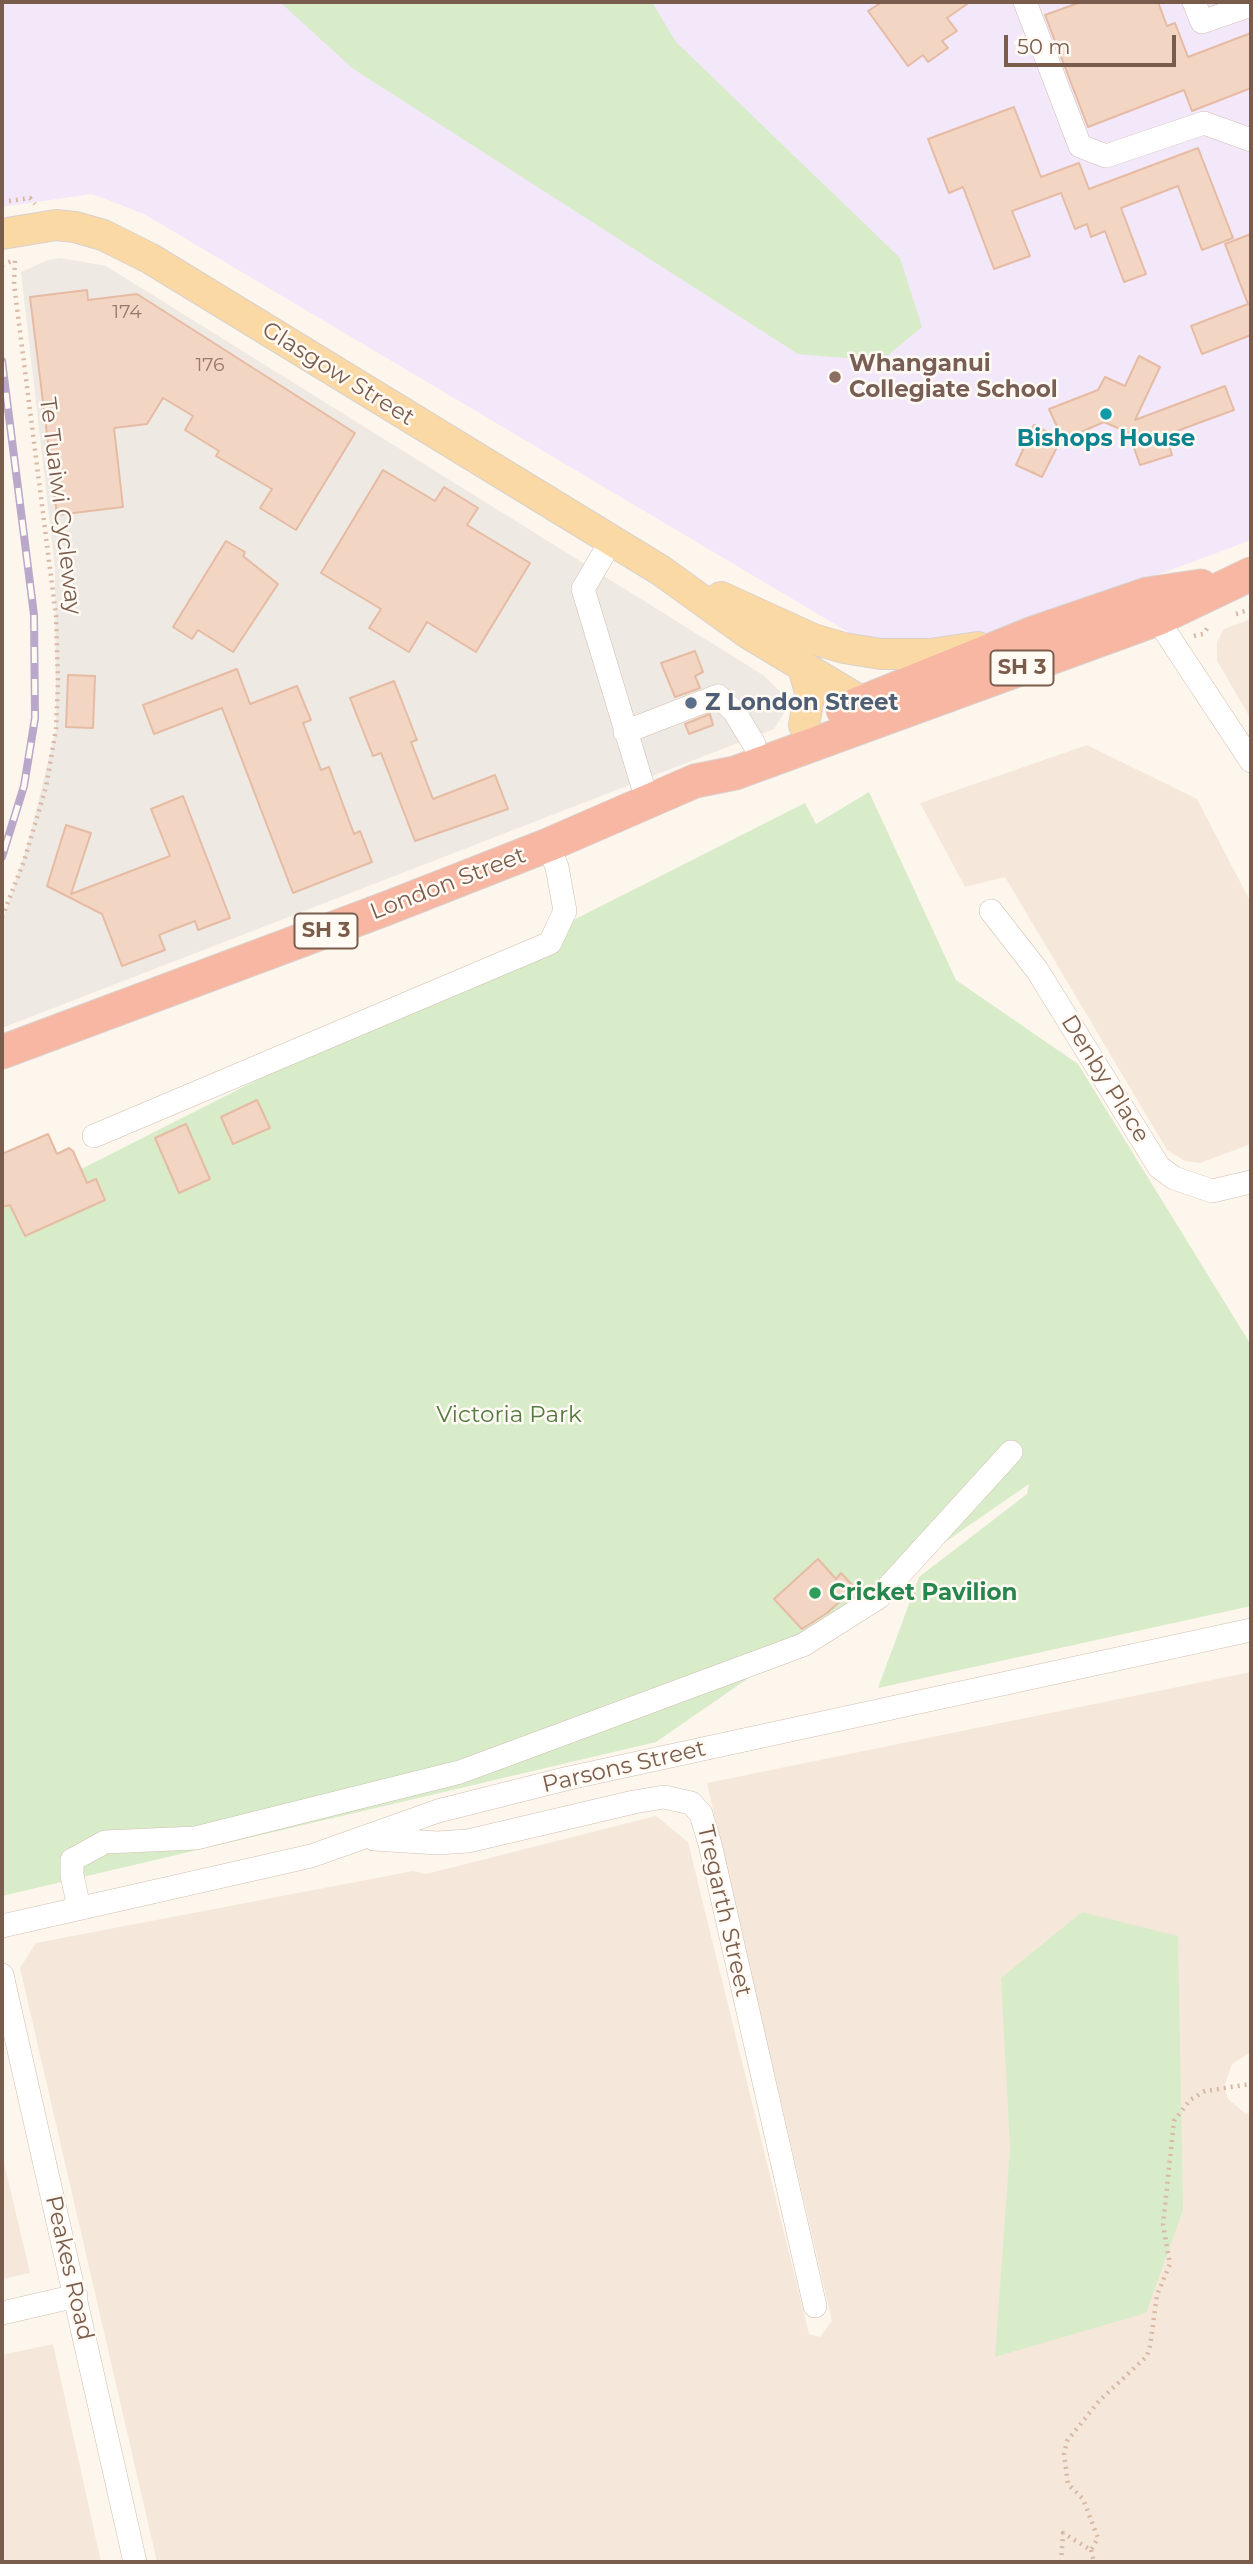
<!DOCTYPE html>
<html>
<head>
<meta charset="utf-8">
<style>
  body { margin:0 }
  #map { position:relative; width:1253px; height:2564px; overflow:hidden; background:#fdf6ec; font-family:Montserrat,sans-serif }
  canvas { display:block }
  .frame { position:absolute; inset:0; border:4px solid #7a5c4d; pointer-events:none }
  .scale { position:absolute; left:1004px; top:35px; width:172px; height:32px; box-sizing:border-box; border:4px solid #7a5c4d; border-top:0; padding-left:9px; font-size:21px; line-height:24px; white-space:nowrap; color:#7a5c4d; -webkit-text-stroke:5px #fffaf3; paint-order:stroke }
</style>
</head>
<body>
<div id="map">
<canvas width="1253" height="2564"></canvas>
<div class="frame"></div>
<div class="scale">50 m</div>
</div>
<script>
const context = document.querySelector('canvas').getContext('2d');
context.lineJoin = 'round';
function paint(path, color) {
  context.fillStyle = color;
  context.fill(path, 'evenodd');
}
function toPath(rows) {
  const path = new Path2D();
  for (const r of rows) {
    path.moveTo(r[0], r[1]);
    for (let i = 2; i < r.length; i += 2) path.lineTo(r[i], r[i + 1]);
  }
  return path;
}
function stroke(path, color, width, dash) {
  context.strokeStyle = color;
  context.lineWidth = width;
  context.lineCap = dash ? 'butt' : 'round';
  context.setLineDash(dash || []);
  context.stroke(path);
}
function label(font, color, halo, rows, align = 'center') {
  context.font = font + ' Montserrat,sans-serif';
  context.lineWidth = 5;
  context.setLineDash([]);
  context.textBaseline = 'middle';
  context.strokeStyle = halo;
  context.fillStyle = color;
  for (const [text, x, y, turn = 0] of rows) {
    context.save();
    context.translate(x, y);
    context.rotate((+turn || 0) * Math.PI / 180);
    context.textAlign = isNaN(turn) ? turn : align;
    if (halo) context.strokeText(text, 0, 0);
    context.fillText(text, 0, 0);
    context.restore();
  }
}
paint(toPath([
  [1251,619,1251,719,1217,661,1217,642,1224,629],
  [1087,745,1197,799,1251,903,1251,1144,1200,1163,1185,1161,1167,1150,1005,877,965,887,920,803],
  [1251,1672,1251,2052,1232,2064,1224,2087,1228,2099,1246,2114,1251,2112,1251,2562,157,2562,20,1968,36,1943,413,1871,426,1874,656,1816,688,1842,809,2334,820,2337,832,2321,707,1783],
  [2,2154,30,2273,2,2279],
  [53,2344,101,2562,2,2562,2,2355]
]), '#f5e8da');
paint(toPath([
  [60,258,106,266,763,675,791,702,774,729,2,1028,2,922,29,840,56,729,55,568,21,272,48,260]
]), '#efe9e4');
paint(toPath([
  [2,2,1251,2,1251,540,954,651,875,648,144,214,92,194,2,207]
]), '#f3e8fa');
paint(toPath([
  [280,2,652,2,676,42,900,258,922,327,881,361,798,354,352,68],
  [869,792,956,980,1078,1064,1251,1345,1251,1606,878,1688,919,1577,1027,1494,1029,1484,656,1742,2,1896,2,1209,805,803,816,824],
  [1082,1912,1178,1936,1183,2210,1146,2313,995,2357,1010,2148,1001,1978]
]), '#d8ecc9');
const building = toPath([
  [882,2,970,2,947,18,957,31,942,41,948,48,928,62,923,55,908,66,868,11,882,2],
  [1081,2,1158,2,1167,26,1175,23,1188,57,1251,33,1251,88,1192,111,1184,90,1088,127,1045,15,1081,2],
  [1014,107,1041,177,1079,163,1089,189,1198,148,1233,238,1202,250,1178,186,1121,208,1146,274,1124,282,1105,231,1091,237,1087,224,1075,229,1061,193,1012,211,1030,256,994,269,963,187,949,193,928,139,1014,107],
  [1251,234,1251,335,1202,354,1191,326,1248,304,1225,244,1251,234],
  [87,290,88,300,137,294,355,433,296,530,260,508,272,489,216,456,219,451,185,430,193,416,163,398,147,424,114,428,123,507,57,515,30,297,87,290],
  [1139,356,1160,367,1135,420,1225,386,1234,410,1166,435,1172,455,1140,465,1129,433,1104,422,1063,440,1049,409,1098,390,1105,377,1125,386,1139,356],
  [1034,425,1061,439,1042,477,1016,465,1034,425],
  [383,470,435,501,444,487,478,508,467,525,530,563,476,652,427,622,409,652,369,628,381,609,321,573,383,470],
  [226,541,245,552,243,556,278,584,233,652,198,630,192,639,173,627,226,541],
  [695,651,703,672,695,676,700,688,675,697,661,663,695,651],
  [237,669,250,704,297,686,311,720,303,723,321,770,329,767,354,834,360,831,372,862,293,893,222,708,154,734,143,705,237,669],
  [68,675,95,676,93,728,66,727,68,675],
  [394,681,417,740,411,742,433,799,495,775,508,809,415,841,381,753,373,756,350,698,394,681],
  [710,714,713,725,689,734,685,724,710,714],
  [183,796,230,918,198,930,195,921,159,935,165,950,122,966,102,914,47,886,66,825,91,833,71,894,170,856,151,809,183,796],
  [257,1100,270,1128,233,1144,221,1117,257,1100],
  [186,1124,210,1179,179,1193,155,1138,186,1124],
  [48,1134,57,1154,69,1148,73,1151,87,1183,96,1179,105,1200,25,1236,10,1205,2,1207,2,1154,48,1134],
  [818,1559,836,1579,841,1573,855,1588,827,1613,802,1629,774,1599,818,1559]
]);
paint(building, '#f3d5c3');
stroke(building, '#e6bba3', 2);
const minor = toPath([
  [1025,2,1080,146,1106,156,1204,123,1251,140],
  [1194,2,1202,22,1251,5],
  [611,541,583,589,647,800],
  [1157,619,1251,761],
  [625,732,718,696,734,711,754,744],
  [991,911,1037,970,1159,1167,1174,1178,1212,1191,1251,1182],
  [94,1136,550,943,565,911,557,867,548,845],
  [374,1839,437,1843,468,1841,634,1802,664,1797,691,1803,701,1814,710,1844,815,2306],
  [79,1908,72,1875,72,1860,105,1842,196,1838,460,1772,803,1645,879,1597,1011,1452],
  [2,1926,311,1856,438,1811,569,1778,1251,1630],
  [2,1975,135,2562],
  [2,2313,76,2296]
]);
const major = toPath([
  [2,234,56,225,75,227,103,235,151,259,660,570,749,634,879,712],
  [721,597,813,639,844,648,881,654,930,654,978,647],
  [803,667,810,692,804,725]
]);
const highway = toPath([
  [843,710,1033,633,1147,594,1201,586],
  [2,1052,385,909,548,845,695,781,735,773,1157,619,1251,574]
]);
stroke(minor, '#d1beb0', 24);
stroke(major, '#dad1cd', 32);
stroke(highway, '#dad1cd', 35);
stroke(toPath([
  [2,202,30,198,35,204],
  [2,265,14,260],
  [1236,614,1251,609],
  [1194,636,1203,634,1209,626],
  [2,917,24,861,46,787,56,729,58,682,56,616,14,284,15,260],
  [1091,2550,1094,2562],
  [1061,2562,1063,2533,1091,2550,1098,2538,1083,2499,1068,2484,1064,2454,1067,2441,1099,2401,1147,2356,1150,2346,1157,2295,1170,2264,1163,2225,1174,2121,1190,2100,1205,2091,1251,2084]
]), '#d9b8a5', 4.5, [2, 5]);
stroke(minor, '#fff', 23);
stroke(major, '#fbd9a5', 30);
stroke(highway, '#f7b7a3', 33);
const rail = toPath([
  [2,361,34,615,35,718,24,786,2,857]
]);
stroke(rail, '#b9a8c9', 8);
stroke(rail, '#fffaf3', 5, [16]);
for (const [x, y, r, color] of [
  [835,377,7,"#8d6e63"],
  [1106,414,7,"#0f9aa8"],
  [691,703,7,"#5c6f8a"],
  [815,1593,7,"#2e9e5b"]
]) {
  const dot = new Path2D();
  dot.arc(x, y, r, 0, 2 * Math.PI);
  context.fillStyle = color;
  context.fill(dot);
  stroke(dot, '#fffaf3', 2.5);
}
label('19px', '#987a6a', null, [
  ["174",127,312],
  ["176",210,365]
]);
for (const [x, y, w] of [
  [1022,668,63],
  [326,931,63]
]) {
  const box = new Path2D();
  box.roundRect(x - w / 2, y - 17.5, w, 35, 5);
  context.fillStyle = '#fffaf3';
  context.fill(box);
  stroke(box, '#7a5c4d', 2);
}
label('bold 21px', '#7a5c4d', null, [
  ["SH 3",1022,668],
  ["SH 3",326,931]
]);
label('bold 23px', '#785e54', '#fffaf3', [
  ["Whanganui",849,364],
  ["Collegiate School",849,390]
], 'left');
label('23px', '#7a5c4d', '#fffaf3', [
  ["Glasgow Street",338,374,32],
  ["Te Tuaiwi Cycleway",60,506,83],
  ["London Street",448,884,-21],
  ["Denby Place",1105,1079,58],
  ["Parsons Street",624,1767,-13],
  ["Tregarth Street",724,1911,77],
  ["Peakes Road",69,2268,77]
]);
label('bold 23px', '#0d838f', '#fffaf3', [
  ["Bishops House",1106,439]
]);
label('bold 23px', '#4e5e75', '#fffaf3', [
  ["Z London Street",705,703]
], 'left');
label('23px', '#537a41', '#fffaf3', [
  ["Victoria Park",509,1415]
]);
label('bold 23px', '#27864d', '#fffaf3', [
  ["Cricket Pavilion",829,1593]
], 'left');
</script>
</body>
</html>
